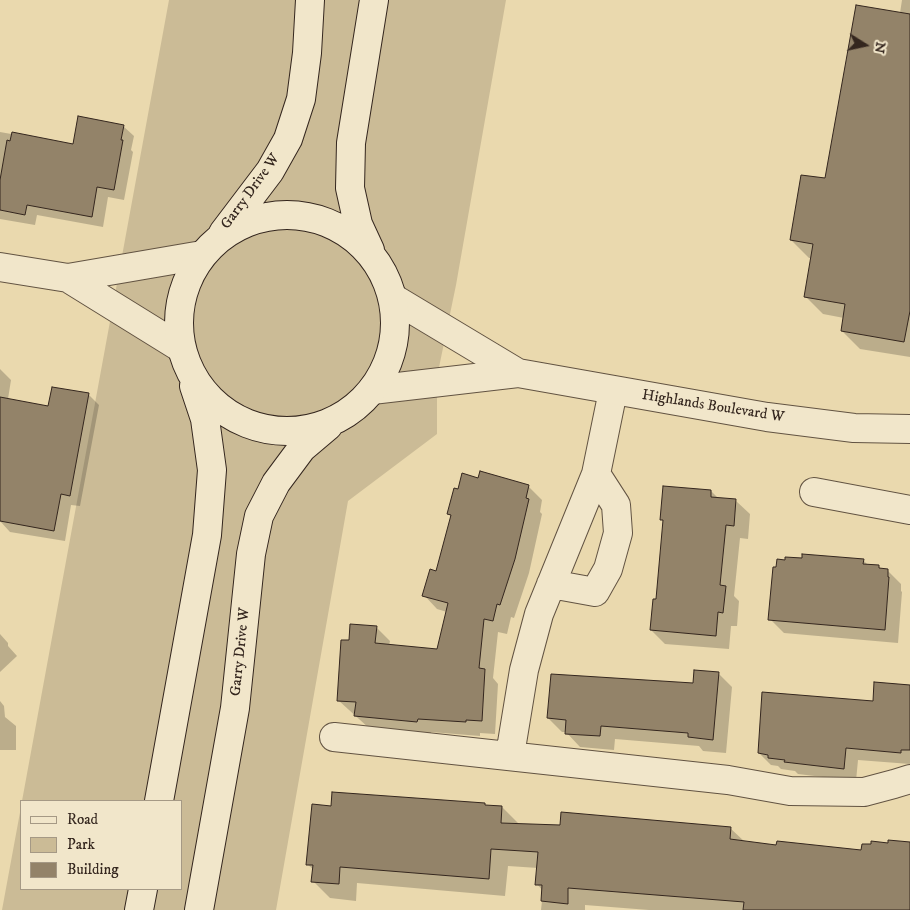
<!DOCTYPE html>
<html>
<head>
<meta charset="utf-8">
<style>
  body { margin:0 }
  #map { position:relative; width:910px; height:910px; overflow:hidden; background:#ead9ae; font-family:"IM FELL DW Pica",serif }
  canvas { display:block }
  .legend { position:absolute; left:20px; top:800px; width:162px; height:90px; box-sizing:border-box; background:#f1e6ca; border:1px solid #a59985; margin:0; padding:6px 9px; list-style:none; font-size:15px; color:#34261e }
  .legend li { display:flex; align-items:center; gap:10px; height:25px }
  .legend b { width:25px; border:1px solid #a59985 }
  .north { position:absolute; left:840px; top:20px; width:50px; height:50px; -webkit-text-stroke:4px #f1e6ca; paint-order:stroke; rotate:100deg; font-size:14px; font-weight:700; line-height:20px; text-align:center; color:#34261e }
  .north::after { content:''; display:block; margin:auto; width:18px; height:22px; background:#34261e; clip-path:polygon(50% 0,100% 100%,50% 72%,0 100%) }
</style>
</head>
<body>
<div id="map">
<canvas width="910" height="910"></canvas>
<ul class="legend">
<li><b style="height:6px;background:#f1e6ca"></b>Road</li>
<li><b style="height:14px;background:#cbbb96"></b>Park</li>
<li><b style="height:14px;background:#938369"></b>Building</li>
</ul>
<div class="north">N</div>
</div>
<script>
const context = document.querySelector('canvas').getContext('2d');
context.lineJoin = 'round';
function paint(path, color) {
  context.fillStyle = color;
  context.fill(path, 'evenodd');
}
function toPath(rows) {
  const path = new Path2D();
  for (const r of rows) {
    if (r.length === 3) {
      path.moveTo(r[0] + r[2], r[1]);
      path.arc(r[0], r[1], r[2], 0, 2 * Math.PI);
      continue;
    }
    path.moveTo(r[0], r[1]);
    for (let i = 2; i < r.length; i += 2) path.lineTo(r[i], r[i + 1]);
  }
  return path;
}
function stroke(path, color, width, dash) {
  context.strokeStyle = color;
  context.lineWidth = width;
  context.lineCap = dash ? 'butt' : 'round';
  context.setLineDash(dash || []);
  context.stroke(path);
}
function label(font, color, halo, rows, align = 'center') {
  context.font = font + ' "IM FELL DW Pica",serif';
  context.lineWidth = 4;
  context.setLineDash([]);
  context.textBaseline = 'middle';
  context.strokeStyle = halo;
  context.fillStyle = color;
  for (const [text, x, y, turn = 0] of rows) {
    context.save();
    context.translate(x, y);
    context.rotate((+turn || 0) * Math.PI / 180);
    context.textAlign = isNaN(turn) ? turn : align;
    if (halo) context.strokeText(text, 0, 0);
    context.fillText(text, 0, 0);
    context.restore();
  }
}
paint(toPath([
  [169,0,506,0,456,285,437,377,437,434,348,501,276,910,2,910,21,807,21,889,181,889,181,801,22,801]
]), '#cbbb96');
paint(toPath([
  [902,0,910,0,910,357,860,349,842,331,844,318,823,314,805,296,812,258,809,258,791,240,826,179,900,13],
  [123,126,134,136,131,150,133,152,124,200,108,197,103,227,37,215,35,225,0,219,0,132,74,145],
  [0,369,11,380,8,399,49,408,88,394,99,405,80,506,71,505,65,541,10,532,0,521],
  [479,479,528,486,542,500,540,512,542,514,529,573,514,618,511,617,507,634,498,632,493,678,498,684,495,734,480,733,480,736,431,732,431,735,370,729,338,700,350,642,376,627,390,641,389,646,438,650,447,612,437,609,424,595,437,572,452,517,448,513,459,491],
  [711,491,719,499,736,501,750,514,748,539,740,538,734,596,739,601,737,626,731,626,729,649,665,644,651,630,657,601,664,522,661,519],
  [863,560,869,566,879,567,882,570,887,570,901,584,901,591,902,592,898,643,784,633,770,619],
  [0,634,8,643,8,646,17,656,0,672],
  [718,673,732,687,726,753,703,751,699,746,615,739,614,750,580,747,566,732,562,732,548,718,694,684],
  [875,682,910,685,910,764,858,760,856,781,798,774,795,771,781,769,778,766,771,765,759,753,874,702],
  [0,701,4,706,5,717,16,726,16,750,0,750],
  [484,804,486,806,502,807,520,825,730,828,745,842,777,846,862,851,889,845,910,843,910,910,649,910,585,905,585,910,541,910,543,891,537,884,538,868,508,866,505,896,357,883,356,901,330,898,313,881,314,870,307,864,333,807]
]), '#0003');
const building = toPath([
  [856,5,910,14,910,311,904,342,841,331,845,304,804,297,813,244,790,240,801,175,825,178,856,5],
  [78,116,124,125,121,140,123,140,114,190,97,187,92,217,27,205,25,215,0,210,0,180,7,140,10,141,12,132,73,144,78,116],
  [52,387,89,393,70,496,61,494,54,531,0,521,0,397,48,406,52,387],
  [480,471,529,485,526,498,529,499,515,559,500,605,497,604,493,621,484,619,479,668,485,669,482,721,466,720,466,722,418,719,417,722,354,716,356,702,337,701,341,640,349,640,350,624,377,626,375,643,437,649,448,603,422,596,430,569,436,571,451,515,447,514,454,488,458,489,462,473,478,478,480,471],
  [663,486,711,490,711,497,736,499,734,526,726,525,720,585,726,586,723,613,718,612,716,636,650,630,653,599,656,599,663,520,660,520,663,486],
  [802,554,864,559,863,564,879,565,879,568,888,569,888,577,889,577,885,630,768,620,773,567,776,567,777,559,785,560,785,557,802,558,802,554],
  [694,670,719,672,713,740,688,737,688,733,601,726,600,736,565,734,566,720,547,718,551,674,693,683,694,670],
  [874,682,910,685,910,750,901,750,901,753,846,748,844,769,784,762,785,760,768,758,768,755,758,753,762,692,873,701,874,682],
  [332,792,485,803,485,805,502,806,501,823,560,825,561,812,731,827,730,839,776,845,777,841,861,850,862,844,871,844,871,841,888,843,888,840,910,842,910,910,743,910,744,902,568,888,568,904,541,901,542,885,535,885,538,852,491,849,489,879,340,867,339,884,311,882,313,865,306,865,312,804,331,806,332,792]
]);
paint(building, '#938369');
stroke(building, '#34261e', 1);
const minor = toPath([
  [814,492,910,510],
  [551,584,595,592,608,569,618,533,616,505,596,474],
  [334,737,728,780,790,791,864,792,894,784,910,779],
  [510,755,524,670,539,614,596,474,613,391]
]);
const tertiary = toPath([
  [0,267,68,278,202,255],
  [68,278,181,348],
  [393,298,518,373],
  [372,390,518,373,767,417,854,428,910,429]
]);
const secondary = toPath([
  [287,323,108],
  [223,233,270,171,288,139,301,99,307,53,310,0],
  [370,250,358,224,350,188,351,143,374,0],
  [159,801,207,535,212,470,205,419,194,386],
  [139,910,143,889],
  [199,910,235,708,251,554,259,516,276,483,302,448,328,426]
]);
stroke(minor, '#625342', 30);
stroke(tertiary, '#625342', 30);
stroke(secondary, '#34261e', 30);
stroke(minor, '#f1e6ca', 28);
stroke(tertiary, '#f1e6ca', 28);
stroke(secondary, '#f1e6ca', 28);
label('15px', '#34261e', '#f1e6ca', [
  ["Garry Drive W",251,192,-54],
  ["Highlands Boulevard W",713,407,9],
  ["Garry Drive W",241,652,-84]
]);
</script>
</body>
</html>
